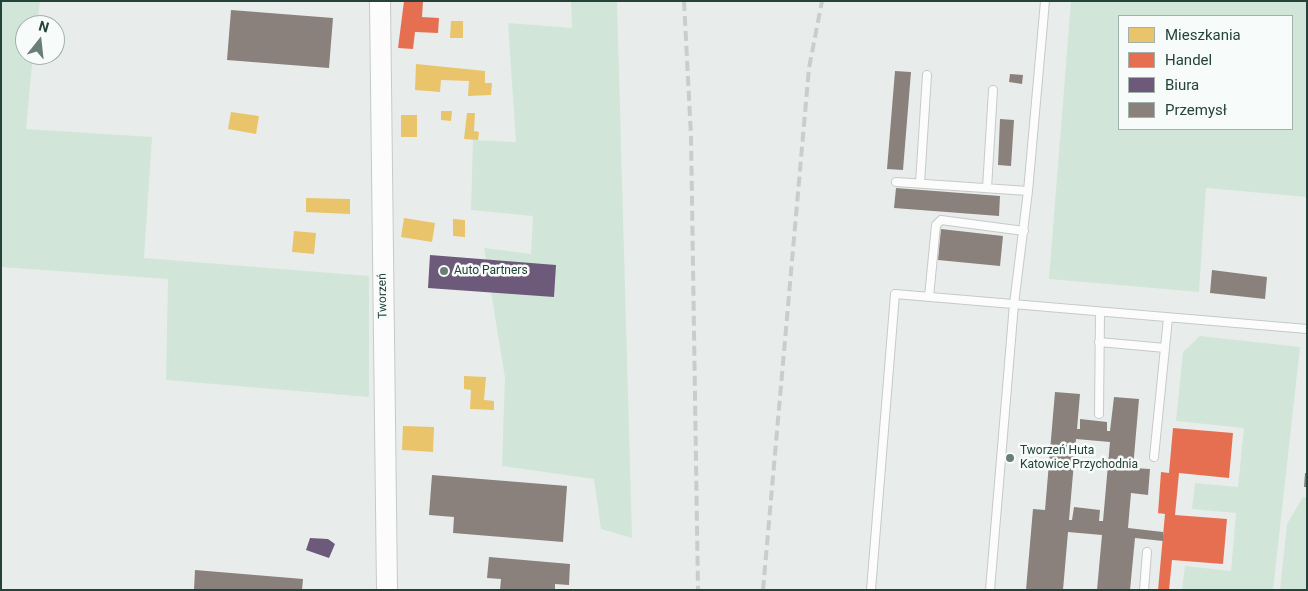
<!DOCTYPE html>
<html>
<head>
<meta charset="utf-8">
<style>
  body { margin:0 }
  #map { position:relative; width:1308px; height:591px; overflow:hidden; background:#e8edeb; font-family:Roboto,sans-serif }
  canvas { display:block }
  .frame { position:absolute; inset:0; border:2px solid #24423a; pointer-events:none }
  .legend { position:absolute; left:1118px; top:15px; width:175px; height:115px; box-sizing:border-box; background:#f7fbf9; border:1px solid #a3b1ad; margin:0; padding:6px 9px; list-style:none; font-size:15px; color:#24423a }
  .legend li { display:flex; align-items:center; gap:10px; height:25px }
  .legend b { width:25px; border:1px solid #a3b1ad }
  .north { position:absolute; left:15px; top:15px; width:50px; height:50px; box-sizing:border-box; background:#f7fbf9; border:1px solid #a3b1ad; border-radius:50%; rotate:16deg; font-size:14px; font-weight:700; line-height:20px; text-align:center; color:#24423a }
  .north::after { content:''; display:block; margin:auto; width:18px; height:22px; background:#697e78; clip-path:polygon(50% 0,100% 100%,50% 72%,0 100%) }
</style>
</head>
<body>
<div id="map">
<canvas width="1308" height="591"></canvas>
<div class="frame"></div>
<ul class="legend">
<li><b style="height:14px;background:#e9c46a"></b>Mieszkania</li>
<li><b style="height:14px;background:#e76f51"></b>Handel</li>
<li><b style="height:14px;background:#6d597a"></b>Biura</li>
<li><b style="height:14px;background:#8a817c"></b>Przemysł</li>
</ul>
<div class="north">N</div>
</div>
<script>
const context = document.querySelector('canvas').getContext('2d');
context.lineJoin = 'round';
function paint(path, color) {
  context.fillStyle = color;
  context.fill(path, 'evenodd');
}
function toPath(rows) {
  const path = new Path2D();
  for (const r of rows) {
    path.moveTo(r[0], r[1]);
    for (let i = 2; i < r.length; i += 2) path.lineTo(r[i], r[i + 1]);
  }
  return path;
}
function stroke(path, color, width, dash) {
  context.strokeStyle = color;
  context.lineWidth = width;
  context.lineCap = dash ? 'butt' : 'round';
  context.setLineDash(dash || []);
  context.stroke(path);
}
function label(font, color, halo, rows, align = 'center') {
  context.font = font + ' Roboto,sans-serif';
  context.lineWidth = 5;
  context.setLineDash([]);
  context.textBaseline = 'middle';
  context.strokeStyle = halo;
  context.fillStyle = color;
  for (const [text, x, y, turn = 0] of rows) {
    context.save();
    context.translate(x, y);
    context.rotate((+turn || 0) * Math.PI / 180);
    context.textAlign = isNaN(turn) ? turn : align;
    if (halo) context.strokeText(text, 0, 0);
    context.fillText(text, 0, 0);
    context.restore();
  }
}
paint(toPath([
  [1,1,40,1,37,25,25,25,25,55,33,55,26,129,152,137,144,258,369,276,369,397,166,380,168,279,1,267],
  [571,1,617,1,632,538,601,529,594,479,502,466,505,378,484,248,531,254,533,216,471,210,473,140,516,142,508,23,572,28],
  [1071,1,1307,1,1307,197,1206,188,1199,292,1049,279],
  [1119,16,1292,16,1292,129,1119,129],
  [1200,336,1300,347,1273,590,1182,590,1185,566,1231,571,1236,513,1192,509,1195,483,1238,487,1244,428,1176,421,1183,352],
  [1303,497,1307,498,1307,590,1280,590,1287,524]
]), '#d1e6d8');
paint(toPath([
  [451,21,463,21,463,38,450,38],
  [416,64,485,71,485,83,492,83,491,95,468,96,469,81,441,80,440,92,415,90],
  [441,111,452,111,451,121,441,120],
  [231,112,259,116,256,134,228,129],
  [467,113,475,113,474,131,479,132,478,140,464,139],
  [401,115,417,115,417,137,401,137],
  [306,198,350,199,350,214,306,212],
  [404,218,435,223,432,242,401,237],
  [453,219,465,220,465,237,453,236],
  [294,231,316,233,314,254,292,252],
  [464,376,486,377,484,400,494,401,494,410,470,409,471,390,464,389],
  [403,426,434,427,433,452,402,450]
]), '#e9c46a');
paint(toPath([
  [404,1,423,1,422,17,439,18,438,33,415,32,413,49,398,48],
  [1173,428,1233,433,1229,478,1179,473,1175,515,1227,519,1223,564,1172,560,1169,590,1158,590,1165,514,1158,513,1161,472,1169,473]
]), '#e76f51');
paint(toPath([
  [430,255,556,265,554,297,428,288],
  [310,538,328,539,335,544,329,558,306,550]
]), '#6d597a');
paint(toPath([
  [231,10,333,18,329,68,227,60],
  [895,71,911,72,903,170,887,169],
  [1010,74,1023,75,1022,84,1009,82],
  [1000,119,1014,120,1011,166,998,165],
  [896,188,1000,196,999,216,894,208],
  [941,229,1003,236,1000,266,938,260],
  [1212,270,1267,277,1265,299,1210,293],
  [1055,392,1080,394,1077,429,1080,429,1080,419,1107,422,1107,431,1110,431,1114,397,1139,399,1133,468,1150,469,1148,495,1131,493,1128,528,1163,532,1163,541,1135,538,1130,590,1097,590,1102,535,1068,532,1063,590,1026,590,1033,509,1045,510],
  [1076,439,1110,442,1103,521,1099,521,1100,510,1074,507,1072,520,1069,520],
  [1305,473,1307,473,1307,487,1304,487],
  [432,475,567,486,563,542,453,533,454,517,429,515],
  [489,557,570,564,569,585,555,584,555,590,500,590,501,579,487,578],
  [195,570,303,579,302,590,194,590]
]), '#8a817c');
const service = toPath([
  [896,182,1028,191],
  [920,183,927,75],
  [987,188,993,90],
  [929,297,936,225,941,220,1024,231],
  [1099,342,1165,348],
  [1099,414,1100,312],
  [1154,457,1168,318],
  [871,590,895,294,1307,329],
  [990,590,1014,304,1028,191,1045,1],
  [1144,590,1147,552]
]);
const tertiary = toPath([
  [380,1,387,590]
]);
stroke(service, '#c5cac8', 10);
stroke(tertiary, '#c5cac8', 22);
stroke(service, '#fcfcfc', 8);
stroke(tertiary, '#fcfcfc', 20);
stroke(toPath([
  [684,1,691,136,698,590],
  [763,590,809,68,822,1]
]), '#c9cdcc', 4, [10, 5]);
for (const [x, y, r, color] of [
  [444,271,5,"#697e78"],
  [1010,458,5,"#697e78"]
]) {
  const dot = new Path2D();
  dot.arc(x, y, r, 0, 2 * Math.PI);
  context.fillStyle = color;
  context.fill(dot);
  stroke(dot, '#f7fbf9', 2);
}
label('12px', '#24423a', '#f7fbf9', [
  ["Auto Partners",454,271],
  ["Tworzeń Huta",1020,451],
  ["Katowice Przychodnia",1020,465]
], 'left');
label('12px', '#24423a', '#f7fbf9', [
  ["Tworzeń",383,296,-91]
]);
</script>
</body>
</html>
